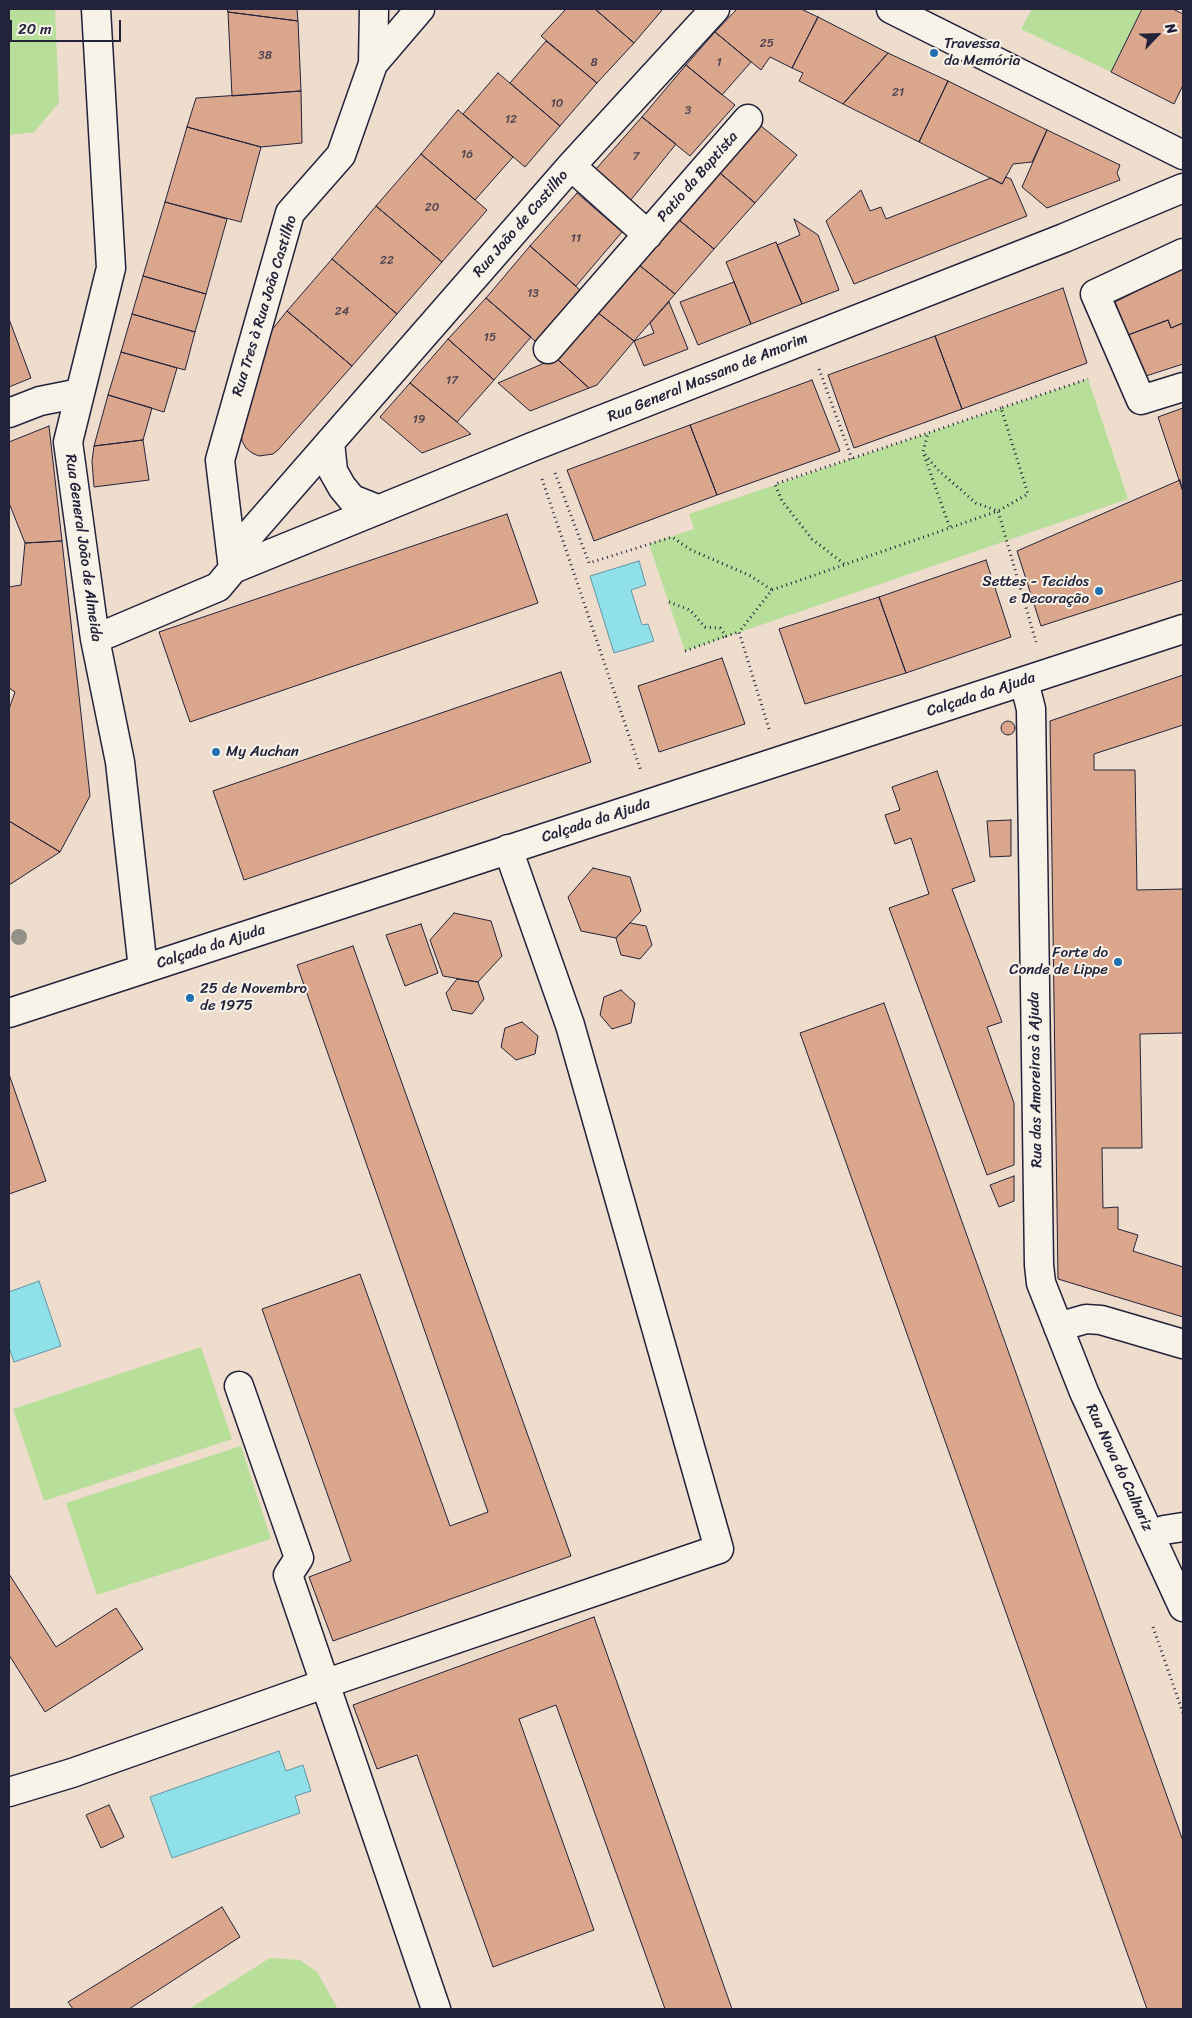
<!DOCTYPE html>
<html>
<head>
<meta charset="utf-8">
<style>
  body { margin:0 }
  #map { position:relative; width:1192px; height:2018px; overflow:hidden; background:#eedccd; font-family:Sriracha,sans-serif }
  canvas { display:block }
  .frame { position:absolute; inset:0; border:10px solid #22223b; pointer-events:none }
  .north { position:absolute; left:1132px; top:10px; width:50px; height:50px; -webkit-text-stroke:4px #f7f3e8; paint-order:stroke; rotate:66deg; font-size:14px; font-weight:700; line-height:20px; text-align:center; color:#22223b }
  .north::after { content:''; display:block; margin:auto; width:18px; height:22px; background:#22223b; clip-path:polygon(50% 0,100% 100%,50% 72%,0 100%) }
  .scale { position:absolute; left:10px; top:20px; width:111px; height:22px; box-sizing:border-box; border:2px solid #22223b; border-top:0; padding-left:6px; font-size:15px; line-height:18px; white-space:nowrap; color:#22223b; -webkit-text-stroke:4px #f7f3e8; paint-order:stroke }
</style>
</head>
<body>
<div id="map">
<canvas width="1192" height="2018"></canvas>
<div class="frame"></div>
<div class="north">N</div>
<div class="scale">20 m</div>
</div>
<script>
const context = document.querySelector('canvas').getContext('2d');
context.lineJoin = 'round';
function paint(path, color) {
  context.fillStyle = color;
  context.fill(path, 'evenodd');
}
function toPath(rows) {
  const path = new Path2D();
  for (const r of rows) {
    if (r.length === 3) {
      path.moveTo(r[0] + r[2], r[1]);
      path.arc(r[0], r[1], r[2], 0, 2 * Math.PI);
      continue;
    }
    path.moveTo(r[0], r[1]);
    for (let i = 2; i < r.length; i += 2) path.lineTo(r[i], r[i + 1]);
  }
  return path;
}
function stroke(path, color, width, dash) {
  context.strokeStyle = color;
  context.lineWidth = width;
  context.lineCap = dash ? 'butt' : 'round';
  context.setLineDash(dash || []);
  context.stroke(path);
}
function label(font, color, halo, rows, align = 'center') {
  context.font = font + ' Sriracha,sans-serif';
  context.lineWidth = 4;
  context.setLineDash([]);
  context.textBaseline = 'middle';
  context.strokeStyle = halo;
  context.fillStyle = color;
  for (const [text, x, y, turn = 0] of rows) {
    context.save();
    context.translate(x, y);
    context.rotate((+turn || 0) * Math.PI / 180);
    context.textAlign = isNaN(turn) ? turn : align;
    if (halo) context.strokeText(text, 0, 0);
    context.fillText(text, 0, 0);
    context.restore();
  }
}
paint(toPath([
  [9,9,55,9,59,103,34,132,9,135],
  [1032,9,1142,9,1111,72,1021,29],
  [1088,379,1128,499,685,651,649,544,694,529,689,514],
  [201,1347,232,1439,44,1501,13,1409],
  [241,1446,271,1539,97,1595,66,1503],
  [270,1958,300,1960,317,1972,338,2009,189,2009]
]), '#b8df9a');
const water = toPath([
  [639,561,646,585,631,590,642,625,648,624,654,641,614,653,590,576,639,561],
  [39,1281,61,1346,14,1362,9,1347,9,1292,39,1281],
  [279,1751,286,1771,303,1765,311,1791,295,1796,300,1813,172,1858,150,1797,279,1751]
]);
paint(water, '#8fe0e8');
stroke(water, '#6394a3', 1);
const building = toPath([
  [227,9,297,9,298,21,228,12,227,9],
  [566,9,595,9,634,43,597,83,541,36,566,9],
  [595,9,663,9,634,43,595,9],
  [737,9,801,9,818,17,792,68,770,57,761,70,715,32,737,9],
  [1142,9,1173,9,1183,14,1183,85,1174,104,1111,72,1142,9],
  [228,12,298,21,301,91,232,96,228,12],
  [818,17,888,53,843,104,799,81,803,73,792,68,818,17],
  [715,32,751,62,722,95,686,65,715,32],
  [546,41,597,83,560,126,510,83,546,41],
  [888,53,948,81,919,142,843,104,888,53],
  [686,65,735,105,690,156,642,117,686,65],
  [498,73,560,126,525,167,463,114,498,73],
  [948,81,1047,130,1032,162,1013,164,1002,184,919,142,948,81],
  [301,91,302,143,261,147,187,127,196,98,301,91],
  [458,110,513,157,475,200,421,154,458,110],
  [642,117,676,144,630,201,596,169,642,117],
  [761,126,797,155,755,203,720,173,761,126],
  [187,127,261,147,241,222,165,202,187,127],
  [1047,130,1120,165,1117,173,1120,180,1047,208,1022,187,1047,130],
  [421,154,487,210,442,262,376,206,421,154],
  [720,173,755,203,714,249,678,219,720,173],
  [1006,177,1011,179,1027,216,854,284,826,221,861,190,870,211,881,207,886,219,991,178,1002,184,1006,177],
  [577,193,622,232,576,286,530,246,577,193],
  [165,202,227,219,206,294,143,276,165,202],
  [376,206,442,262,397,314,332,259,376,206],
  [678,219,714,249,675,294,639,265,678,219],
  [794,219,818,235,839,290,802,304,777,245,800,235,794,219],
  [776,242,802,304,751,324,726,262,776,242],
  [530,246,580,290,536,342,486,298,530,246],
  [332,259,397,314,352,366,287,311,332,259],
  [639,265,675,294,634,341,597,312,639,265],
  [1183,268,1183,323,1171,328,1168,320,1128,335,1115,302,1183,268],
  [143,276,206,294,195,332,132,314,143,276],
  [734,282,751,324,698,345,680,302,734,282],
  [1063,288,1087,363,962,409,935,336,1063,288],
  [486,298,531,337,494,380,448,339,486,298],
  [669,302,688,349,644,366,634,341,654,333,650,323,669,302],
  [287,311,352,366,278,450,273,454,259,456,252,453,246,448,242,441,241,430,259,346,287,311],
  [597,312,634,341,597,385,589,388,556,358,597,312],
  [132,314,195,332,185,370,121,352,132,314],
  [9,319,31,378,9,387,9,319],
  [1168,320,1171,328,1183,323,1183,364,1146,376,1128,335,1168,320],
  [935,336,962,409,854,448,828,375,935,336],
  [448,339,494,380,457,422,410,383,448,339],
  [121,352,177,368,164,412,108,395,121,352],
  [556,358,589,388,530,411,498,383,556,358],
  [812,380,840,451,717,495,690,425,812,380],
  [410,383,457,422,471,434,422,453,380,417,410,383],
  [108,395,152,408,143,440,94,446,108,395],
  [1183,408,1183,492,1158,417,1183,408],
  [690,425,717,495,594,541,567,470,690,425],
  [49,426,62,541,25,543,9,503,9,442,49,426],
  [143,440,149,480,94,487,92,461,94,446,143,440],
  [1180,480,1183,492,1183,580,1041,626,1017,551,1180,480],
  [507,514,538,603,190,722,159,632,507,514],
  [62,541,90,796,60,852,9,821,9,709,15,692,9,688,9,587,21,585,25,543,62,541],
  [986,560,1011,637,906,673,879,597,986,560],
  [879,597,906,673,805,704,779,629,879,597],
  [722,658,745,724,659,752,638,686,722,658],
  [561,672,591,762,244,880,213,791,561,672],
  [1183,675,1183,725,1094,754,1094,770,1135,770,1137,890,1183,889,1183,1033,1140,1034,1142,1148,1102,1148,1103,1208,1118,1207,1118,1229,1138,1235,1133,1251,1183,1267,1183,1317,1058,1279,1050,721,1183,675],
  [1008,728,7],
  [937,771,975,881,952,889,1002,1022,987,1027,1014,1103,1014,1165,987,1175,889,908,929,894,911,838,895,844,885,815,900,810,892,787,937,771],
  [1011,820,1011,856,990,857,987,821,1011,820],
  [9,821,60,852,9,885,9,821],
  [593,868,630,877,641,911,616,938,581,931,568,897,593,868],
  [454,913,491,921,502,956,478,982,443,976,430,940,454,913],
  [630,923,646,926,652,945,640,959,621,955,616,938,630,923],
  [421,924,438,973,405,986,386,935,421,924],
  [353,946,571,1556,333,1641,309,1577,351,1561,262,1309,360,1274,450,1526,488,1512,297,965,353,946],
  [457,979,478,982,484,999,472,1014,452,1010,446,993,457,979],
  [621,990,635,1003,631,1023,612,1029,600,1015,604,997,621,990],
  [884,1003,1183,1841,1183,2009,1147,2009,800,1033,884,1003],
  [522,1022,538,1036,535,1054,516,1060,501,1047,505,1028,522,1022],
  [9,1074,46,1181,9,1194,9,1074],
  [1014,1176,1014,1201,999,1207,990,1185,1014,1176],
  [9,1574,56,1647,116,1608,143,1649,45,1712,9,1655,9,1574],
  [594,1617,732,2009,665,2009,556,1705,519,1719,594,1930,493,1967,417,1755,377,1769,353,1705,594,1617],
  [109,1805,124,1837,101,1848,86,1815,109,1805],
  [222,1907,240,1937,129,2009,73,2009,68,2002,222,1907]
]);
paint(building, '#daa78d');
stroke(building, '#22223b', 1);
const minor = toPath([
  [96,9,111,268,68,442,95,639,120,762,143,969],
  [891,9,1183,155],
  [373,64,420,9],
  [571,166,648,235],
  [1183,253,1095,294,1141,400,1183,387],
  [548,349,748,119],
  [9,413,40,401,80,393],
  [330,442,333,471,342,487,352,499,377,509],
  [233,569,532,447,1064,238,1183,188],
  [233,569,220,460,290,213,341,155,373,64,374,9],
  [95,639,218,587,233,569,250,534,571,166,715,9],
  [1024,681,1031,709,1039,1265,1041,1283,1084,1392,1183,1607],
  [9,1013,1183,629],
  [1058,1327,1086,1319,1101,1320,1183,1344],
  [239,1386,299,1558,288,1575,436,2009],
  [1150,1536,1164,1530,1183,1527],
  [9,1792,72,1773,324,1684,719,1549,570,1025,508,849]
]);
stroke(minor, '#22223b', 31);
stroke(toPath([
  [819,369,852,459],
  [1001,408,928,433,923,452,937,469,976,503,998,511,1028,494,1001,408,1088,379],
  [924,455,950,528],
  [555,473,589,563,672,537,691,550,751,576,772,590],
  [542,479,641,771],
  [844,564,812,539,782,501,775,484,928,433],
  [669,602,690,610,705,627,720,628,726,636,739,632],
  [685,651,726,636],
  [769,729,739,632,772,590,998,511,1036,642],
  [1153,1627,1183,1713]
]), '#22223b', 3, [1, 4]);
stroke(minor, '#f7f3e8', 28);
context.fillStyle = '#93908a';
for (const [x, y] of [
  [19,937]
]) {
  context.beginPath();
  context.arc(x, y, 8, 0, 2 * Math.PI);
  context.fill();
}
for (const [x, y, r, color] of [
  [934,53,5,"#1f6fb2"],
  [1099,591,5,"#1f6fb2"],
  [216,752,5,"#1f6fb2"],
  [1118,962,5,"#1f6fb2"],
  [190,998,5,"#1f6fb2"]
]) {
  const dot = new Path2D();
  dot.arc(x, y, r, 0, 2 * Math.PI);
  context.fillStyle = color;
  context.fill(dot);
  stroke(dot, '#f7f3e8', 2);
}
label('12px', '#504350', null, [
  ["25",767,44],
  ["38",265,56],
  ["8",594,63],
  ["1",719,63],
  ["21",898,93],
  ["10",557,104],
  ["3",688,111],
  ["12",511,120],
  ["16",467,155],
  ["7",636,157],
  ["20",432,208],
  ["11",576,239],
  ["22",387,261],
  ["13",533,294],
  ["24",342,312],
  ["15",490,338],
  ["17",452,381],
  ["19",419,420]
]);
label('15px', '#22223b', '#f7f3e8', [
  ["Travessa",944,44],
  ["da Memória",944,61],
  ["Settes - Tecidos",1089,582,"right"],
  ["e Decoração",1089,599,"right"],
  ["My Auchan",226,752],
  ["Forte do",1108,953,"right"],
  ["Conde de Lippe",1108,970,"right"],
  ["25 de Novembro",200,989],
  ["de 1975",200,1006]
], 'left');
label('15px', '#22223b', '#f7f3e8', [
  ["Patio da Baptista",698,177,-49],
  ["Rua João de Castilho",521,224,-49],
  ["Rua Tres à Rua João Castilho",265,306,-73],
  ["Rua General Massano de Amorim",708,378,-22],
  ["Rua General João de Almeida",83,548,82],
  ["Calçada da Ajuda",981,695,-18],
  ["Calçada da Ajuda",596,821,-18],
  ["Calçada da Ajuda",211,947,-18],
  ["Rua das Amoreiras à Ajuda",1036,1080,-91],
  ["Rua Nova do Calhariz",1119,1468,65]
]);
</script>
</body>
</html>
